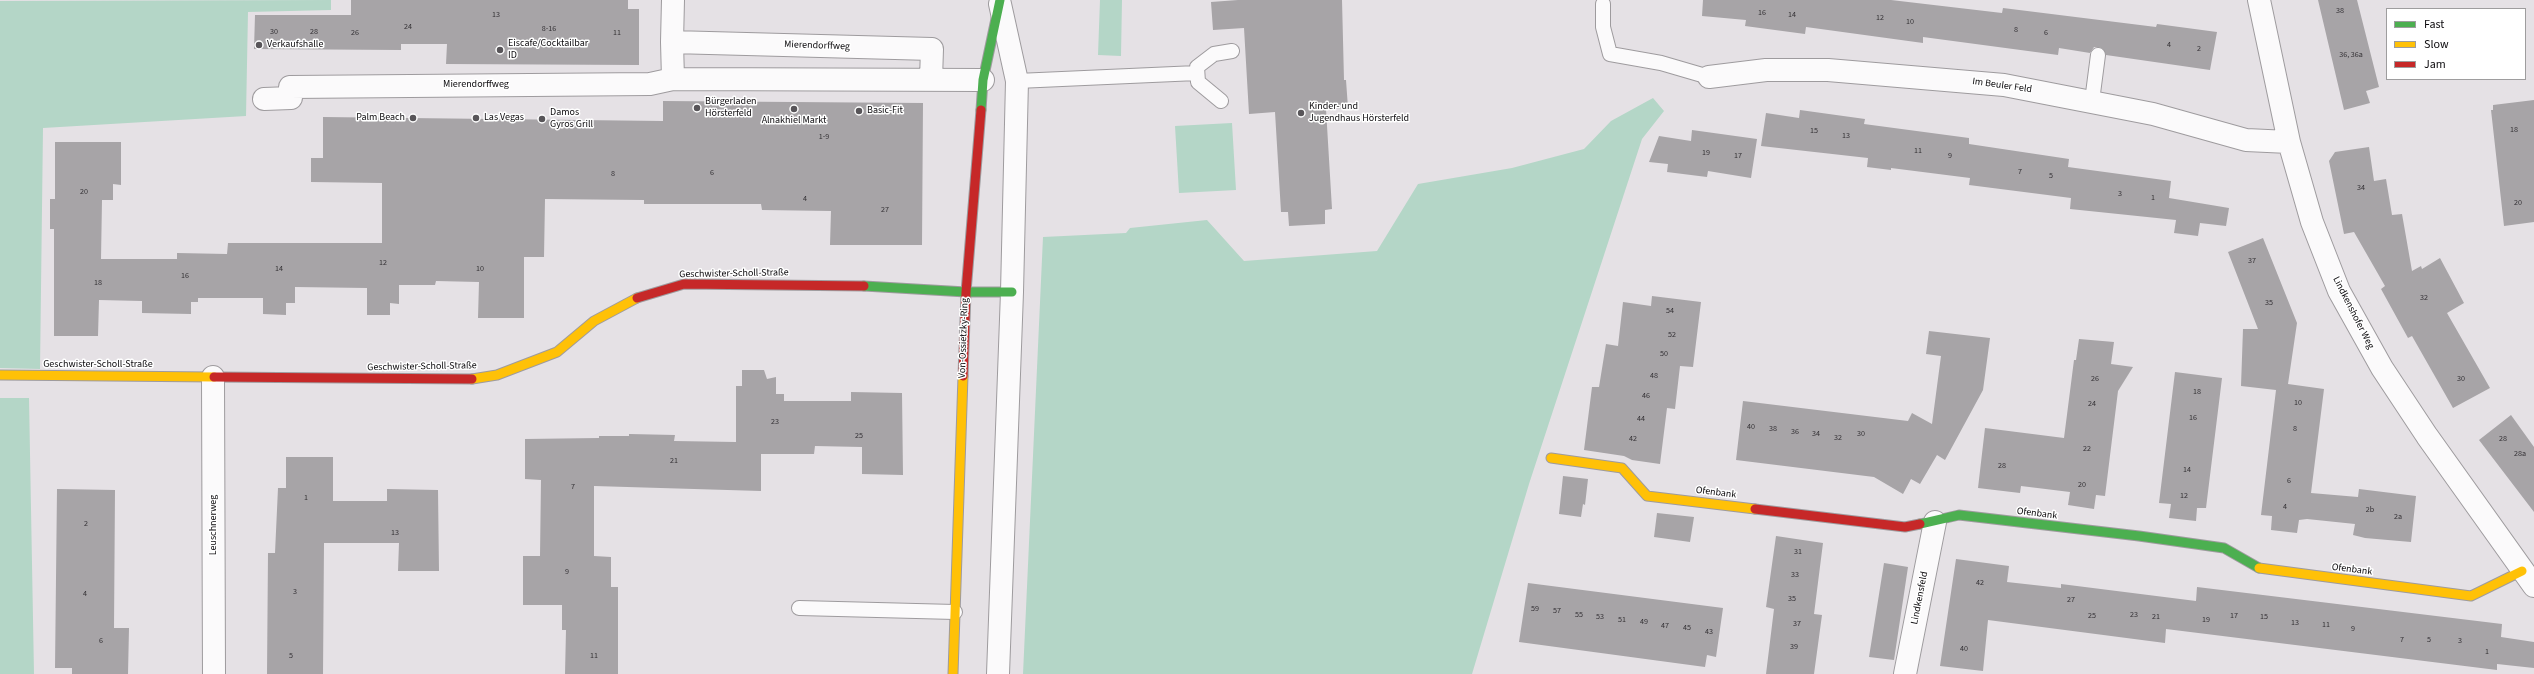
<!DOCTYPE html>
<html>
<head>
<meta charset="utf-8">
<style>
  body { margin:0 }
  #map { position:relative; width:2534px; height:674px; overflow:hidden; background:#e5e1e5; font-family:"Source Sans 3",sans-serif }
  canvas { display:block }
  .legend { position:absolute; left:2386px; top:8px; width:140px; height:72px; box-sizing:border-box; background:#fff; border:1px solid #9e9d9e; margin:0; padding:5px 7px; list-style:none; font-size:12px; color:#0c0a0d }
  .legend li { display:flex; align-items:center; gap:8px; height:20px }
  .legend b { width:20px; border:1px solid #9e9d9e }
</style>
</head>
<body>
<div id="map">
<canvas width="2534" height="674"></canvas>
<ul class="legend">
<li><b style="height:5px;background:#4caf50"></b>Fast</li>
<li><b style="height:5px;background:#ffc107"></b>Slow</li>
<li><b style="height:5px;background:#c62828"></b>Jam</li>
</ul>
</div>
<script>
const context = document.querySelector('canvas').getContext('2d');
context.lineJoin = 'round';
function paint(path, color) {
  context.fillStyle = color;
  context.fill(path, 'evenodd');
}
function toPath(rows) {
  const path = new Path2D();
  for (const r of rows) {
    path.moveTo(r[0], r[1]);
    for (let i = 2; i < r.length; i += 2) path.lineTo(r[i], r[i + 1]);
  }
  return path;
}
function stroke(path, color, width, dash) {
  context.strokeStyle = color;
  context.lineWidth = width;
  context.lineCap = dash ? 'butt' : 'round';
  context.setLineDash(dash || []);
  context.stroke(path);
}
function label(font, color, halo, rows, align = 'center') {
  context.font = font + ' "Source Sans 3",sans-serif';
  context.lineWidth = 3;
  context.setLineDash([]);
  context.textBaseline = 'middle';
  context.strokeStyle = halo;
  context.fillStyle = color;
  for (const [text, x, y, turn = 0] of rows) {
    context.save();
    context.translate(x, y);
    context.rotate((+turn || 0) * Math.PI / 180);
    context.textAlign = isNaN(turn) ? turn : align;
    if (halo) context.strokeText(text, 0, 0);
    context.fillText(text, 0, 0);
    context.restore();
  }
}
paint(toPath([
  [331,0,331,10,248,12,246,116,43,128,40,369,0,368,0,1],
  [1100,0,1122,0,1121,56,1098,55],
  [1653,98,1664,111,1642,139,1529,484,1472,674,1023,674,1043,237,1126,233,1130,228,1207,220,1244,261,1377,251,1418,184,1512,168,1584,149,1611,121],
  [1232,123,1236,190,1179,193,1175,126],
  [0,398,29,398,34,674,0,674]
]), '#b4d6c7');
paint(toPath([
  [351,0,628,0,628,9,639,9,639,65,446,64,447,44,401,44,401,50,254,49,255,15,351,15],
  [1238,0,1342,0,1344,80,1346,80,1348,108,1326,109,1332,209,1325,210,1325,224,1289,226,1288,212,1281,212,1275,112,1249,114,1244,28,1213,30,1211,2],
  [1703,0,1891,0,2002,13,2003,8,2156,27,2157,24,2217,32,2210,70,2106,55,2103,49,2099,47,2094,47,2090,53,2059,48,2058,55,1923,37,1923,43,1806,27,1805,34,1745,26,1746,20,1702,16],
  [2318,0,2357,0,2379,87,2366,91,2370,103,2344,110],
  [2534,100,2534,222,2504,226,2491,110,2493,110,2493,105],
  [663,101,923,103,922,245,830,245,831,211,762,210,761,204,644,204,644,200,545,199,544,257,524,257,524,318,478,318,479,282,436,281,435,285,399,285,399,304,390,303,390,315,367,315,367,288,295,287,295,303,286,303,286,315,263,314,263,298,198,298,198,302,191,302,191,314,142,313,142,301,99,300,98,336,54,336,54,229,50,229,50,199,55,199,55,142,121,142,121,185,113,184,113,200,102,200,101,259,177,259,177,253,227,254,228,243,382,243,382,183,311,182,311,158,323,158,323,117,663,121],
  [1800,110,1865,119,1864,124,1969,138,1969,144,2069,159,2068,167,2171,181,2169,198,2229,208,2226,226,2200,223,2198,236,2174,233,2176,220,2070,209,2071,198,1969,185,1970,178,1891,168,1891,170,1867,167,1868,158,1761,146,1766,113,1799,118],
  [1692,130,1757,139,1751,178,1708,171,1707,177,1667,172,1668,164,1649,162,1659,136,1691,141],
  [2369,147,2374,181,2386,179,2392,215,2402,214,2412,271,2421,266,2422,269,2440,258,2464,303,2447,313,2490,388,2453,408,2412,336,2408,338,2381,289,2385,286,2354,232,2344,234,2329,161,2335,152],
  [2263,238,2297,323,2288,384,2324,389,2311,493,2358,497,2359,489,2416,496,2411,542,2365,538,2353,535,2355,524,2307,519,2299,520,2297,533,2271,530,2272,516,2261,515,2276,390,2241,386,2243,329,2258,329,2228,252],
  [1652,296,1701,302,1693,367,1680,366,1675,409,1667,408,1660,464,1632,460,1624,456,1584,450,1592,387,1599,387,1606,344,1618,346,1623,302,1651,306],
  [1929,331,1990,338,1983,390,1945,460,1937,455,1920,484,1911,479,1903,494,1874,477,1736,460,1743,401,1908,421,1912,413,1932,424,1941,356,1926,354],
  [2079,339,2114,342,2111,364,2133,367,2118,391,2105,496,2096,495,2094,509,2068,505,2070,492,2021,486,2020,493,1978,488,1985,428,2064,438,2074,360,2076,360],
  [742,370,764,370,767,379,776,377,776,394,784,394,784,401,851,401,851,392,902,393,903,475,862,474,862,447,815,446,814,454,761,454,761,491,594,486,594,556,611,557,611,587,618,587,618,674,565,674,566,630,562,630,562,605,523,605,523,556,540,556,541,480,525,479,525,439,599,438,599,436,629,436,629,434,675,435,674,441,736,442,736,386,742,386],
  [2175,372,2222,378,2206,508,2197,508,2196,521,2169,518,2171,504,2159,503],
  [2511,415,2534,447,2534,512,2479,440],
  [286,457,333,457,333,501,387,501,387,489,438,490,439,571,398,571,399,543,324,543,323,674,267,674,268,553,275,553,278,488,286,488],
  [1563,476,1588,479,1585,505,1583,504,1581,517,1559,514],
  [57,489,115,490,114,628,129,628,128,674,72,674,72,668,55,668],
  [1657,513,1694,517,1690,542,1654,537],
  [1776,536,1823,543,1814,614,1822,615,1814,674,1766,674,1774,609,1766,607],
  [1956,559,2009,566,2007,582,2061,588,2061,584,2196,601,2197,587,2502,624,2501,637,2534,642,2534,668,2497,664,2497,670,2166,629,2165,643,1988,620,1983,671,1940,666],
  [1884,563,1908,567,1894,660,1869,657],
  [1528,583,1723,608,1716,657,1707,655,1705,667,1519,642]
]), '#a7a4a7');
const lane = toPath([
  [1603,4,1603,27,1610,54,1661,63,1709,77],
  [1017,81,1197,73],
  [1221,101,1198,82,1197,67,1214,54,1232,51],
  [2092,101,2098,55],
  [799,608,955,612]
]);
const street = toPath([
  [2259,0,2289,142,2312,222,2339,291,2382,368,2427,436,2534,586],
  [672,42,673,0],
  [1709,77,1766,70,1828,70,2004,85,2153,114,2246,140,2289,142],
  [673,79,672,42,932,49,931,79],
  [264,99,291,98,290,87,650,84,673,79,983,80],
  [213,377,214,674],
  [998,674,1012,292,1017,81,1000,4],
  [1905,674,1935,522]
]);
const fast = toPath([
  [981,110,983,80,1000,0],
  [864,286,966,292,1012,292],
  [1920,524,1959,515,2139,536,2224,548,2259,568]
]);
const slow = toPath([
  [0,375,214,377],
  [472,379,497,375,557,352,594,321,637,298],
  [1551,458,1622,468,1647,496,1755,509],
  [2259,568,2471,596,2522,571],
  [953,674,963,376]
]);
const jam = toPath([
  [637,298,684,284,864,286],
  [963,376,966,292,981,110],
  [214,377,472,379],
  [1755,509,1905,527,1920,524]
]);
stroke(lane, '#9e9b9e', 16);
stroke(street, '#9e9b9e', 24);
stroke(fast, '#9e9b9e', 11);
stroke(slow, '#9e9b9e', 11);
stroke(jam, '#9e9b9e', 11);
stroke(lane, '#fbfafb', 14);
stroke(street, '#fbfafb', 22);
stroke(fast, '#4caf50', 9);
stroke(slow, '#ffc107', 9);
stroke(jam, '#c62828', 9);
for (const [x, y, r, color] of [
  [259,45,4,"#585559"],
  [500,50,4,"#585559"],
  [697,108,4,"#585559"],
  [794,109,4,"#585559"],
  [859,111,4,"#585559"],
  [1301,113,4,"#585559"],
  [413,118,4,"#585559"],
  [476,118,4,"#585559"],
  [542,119,4,"#585559"]
]) {
  const dot = new Path2D();
  dot.arc(x, y, r, 0, 2 * Math.PI);
  context.fillStyle = color;
  context.fill(dot);
  stroke(dot, '#fff', 1.5);
}
label('8px', '#333034', null, [
  ["38",2340,11],
  ["16",1762,13],
  ["13",496,15],
  ["14",1792,15],
  ["12",1880,18],
  ["10",1910,22],
  ["24",408,27],
  ["8-16",549,29],
  ["8",2016,30],
  ["30",274,32],
  ["28",314,32],
  ["26",355,33],
  ["11",617,33],
  ["6",2046,33],
  ["4",2169,45],
  ["2",2199,49],
  ["36, 36a",2351,55],
  ["18",2514,130],
  ["15",1814,131],
  ["13",1846,136],
  ["1-9",824,137],
  ["11",1918,151],
  ["19",1706,153],
  ["17",1738,156],
  ["9",1950,156],
  ["7",2020,172],
  ["6",712,173],
  ["8",613,174],
  ["5",2051,176],
  ["34",2361,188],
  ["20",84,192],
  ["3",2120,194],
  ["1",2153,198],
  ["4",805,199],
  ["20",2518,203],
  ["27",885,210],
  ["37",2252,261],
  ["12",383,263],
  ["14",279,269],
  ["10",480,269],
  ["16",185,276],
  ["18",98,283],
  ["32",2424,298],
  ["35",2269,303],
  ["54",1670,311],
  ["52",1672,335],
  ["50",1664,354],
  ["48",1654,376],
  ["26",2095,379],
  ["30",2461,379],
  ["18",2197,392],
  ["46",1646,396],
  ["10",2298,403],
  ["24",2092,404],
  ["16",2193,418],
  ["44",1641,419],
  ["23",775,422],
  ["40",1751,427],
  ["38",1773,429],
  ["8",2295,429],
  ["36",1795,432],
  ["34",1816,434],
  ["30",1861,434],
  ["25",859,436],
  ["32",1838,438],
  ["42",1633,439],
  ["28",2503,439],
  ["22",2087,449],
  ["28a",2520,454],
  ["21",674,461],
  ["28",2002,466],
  ["14",2187,470],
  ["6",2289,481],
  ["20",2082,485],
  ["7",573,487],
  ["12",2184,496],
  ["1",306,498],
  ["4",2285,507],
  ["2b",2370,510],
  ["2a",2398,517],
  ["2",86,524],
  ["13",395,533],
  ["31",1798,552],
  ["9",567,572],
  ["33",1795,575],
  ["42",1980,583],
  ["3",295,592],
  ["4",85,594],
  ["35",1792,599],
  ["27",2071,600],
  ["59",1535,609],
  ["57",1557,611],
  ["55",1579,615],
  ["23",2134,615],
  ["25",2092,616],
  ["17",2234,616],
  ["53",1600,617],
  ["21",2156,617],
  ["15",2264,617],
  ["51",1622,620],
  ["19",2206,620],
  ["49",1644,622],
  ["13",2295,623],
  ["37",1797,624],
  ["11",2326,625],
  ["47",1665,626],
  ["45",1687,628],
  ["9",2353,629],
  ["43",1709,632],
  ["7",2402,640],
  ["5",2429,640],
  ["6",101,641],
  ["3",2460,641],
  ["39",1794,647],
  ["40",1964,649],
  ["1",2487,652],
  ["5",291,656],
  ["11",594,656]
]);
label('10px', '#0c0a0d', '#fff', [
  ["Eiscafe/Cocktailbar",508,44],
  ["ID",508,56],
  ["Verkaufshalle",267,45],
  ["Bürgerladen",705,102],
  ["Hörsterfeld",705,114],
  ["Kinder- und",1309,107],
  ["Jugendhaus Hörsterfeld",1309,119],
  ["Basic-Fit",867,111],
  ["Damos",550,113],
  ["Gyros Grill",550,125],
  ["Palm Beach",405,118,"right"],
  ["Las Vegas",484,118],
  ["Alnakhiel Markt",794,121,"center"]
], 'left');
label('10px', '#0c0a0d', '#fff', [
  ["Mierendorffweg",817,46,2],
  ["Mierendorffweg",476,85],
  ["Im Beuler Feld",2002,86,8],
  ["Geschwister-Scholl-Straße",734,274,-1],
  ["Lindkenshofer Weg",2353,313,63],
  ["Von-Ossietzky-Ring",964,338,-88],
  ["Geschwister-Scholl-Straße",98,365],
  ["Geschwister-Scholl-Straße",422,367,-1],
  ["Ofenbank",1716,493,7],
  ["Ofenbank",2037,514,7],
  ["Leuschnerweg",214,525,-90],
  ["Ofenbank",2352,570,7],
  ["Lindkensfeld",1920,598,-79]
]);
</script>
</body>
</html>
